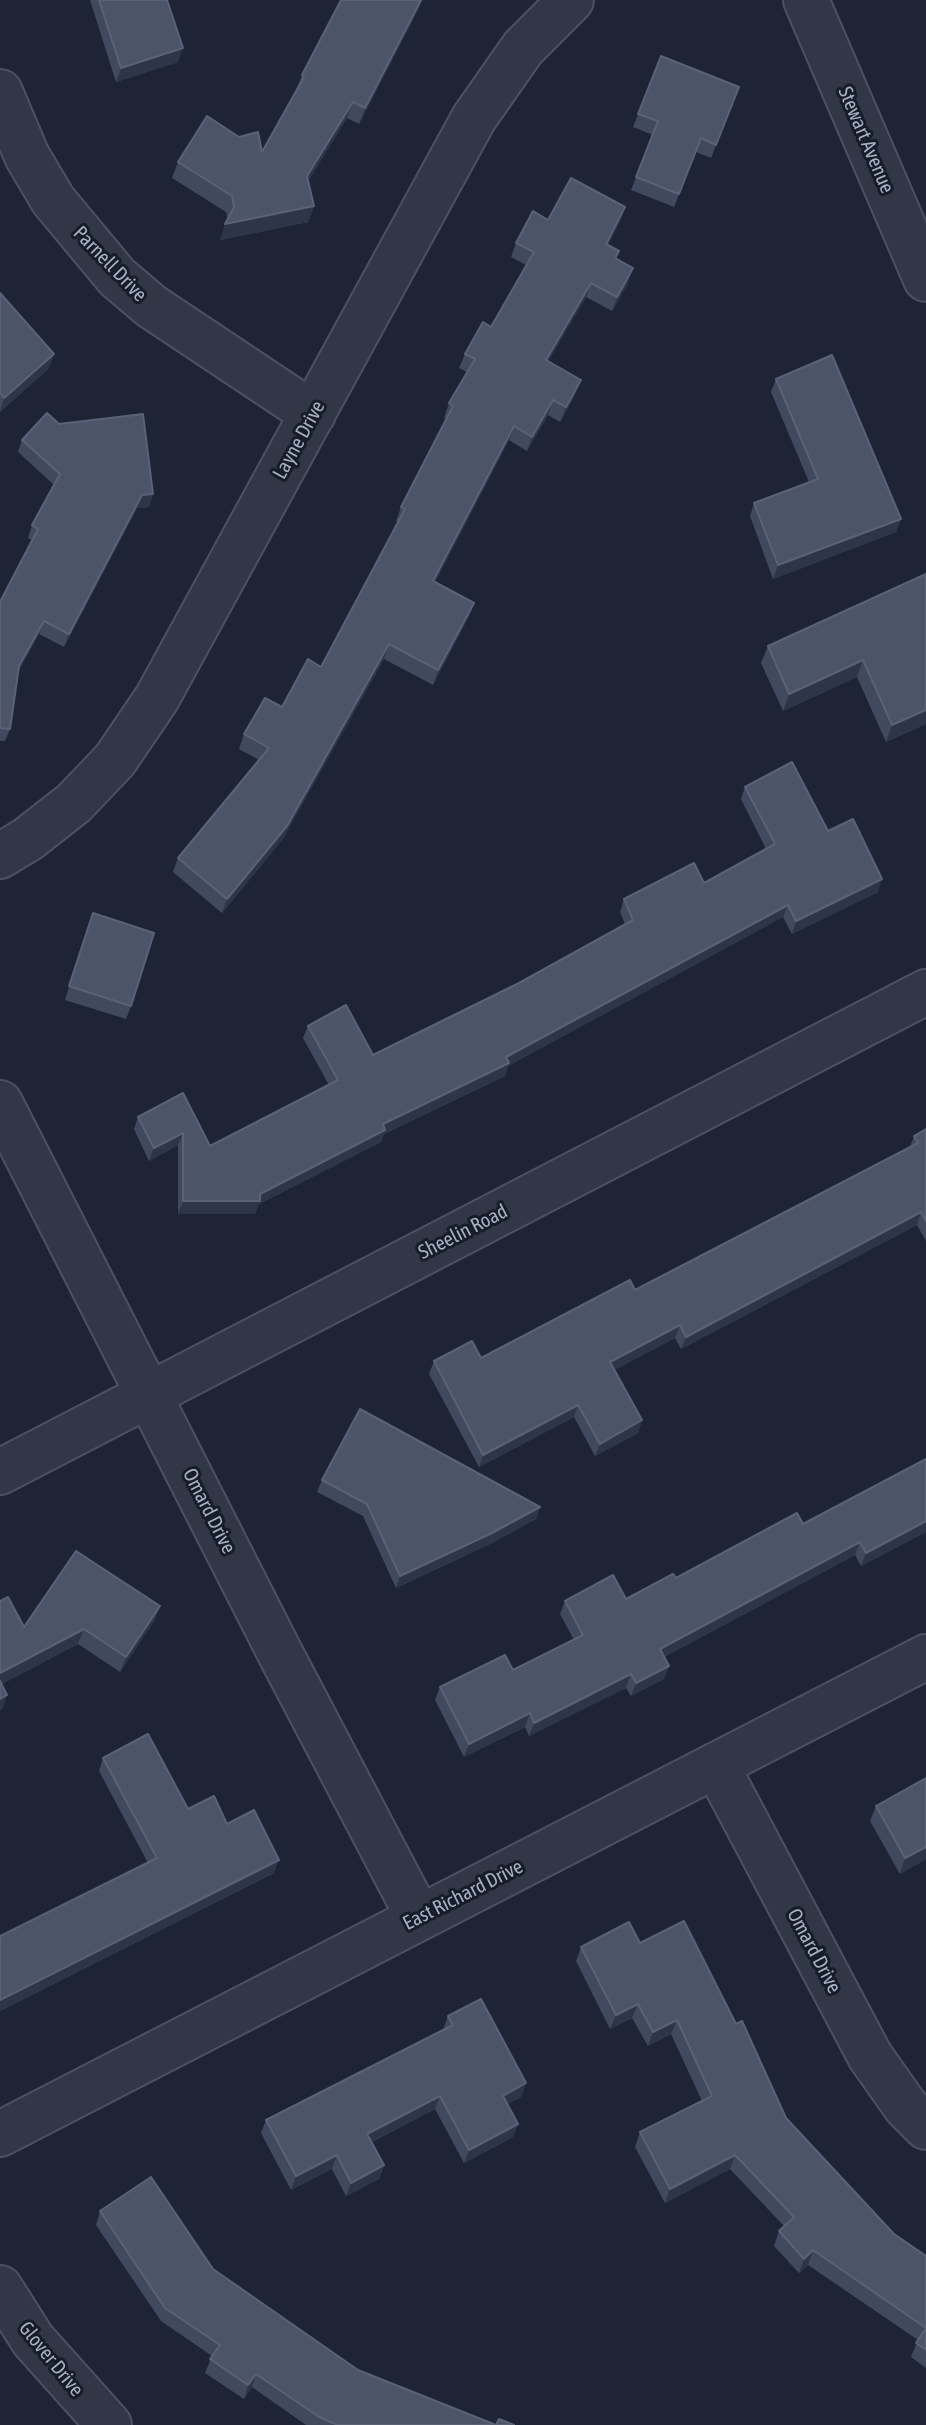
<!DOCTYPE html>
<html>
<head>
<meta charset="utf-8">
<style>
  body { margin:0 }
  canvas { display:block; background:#1e2435 }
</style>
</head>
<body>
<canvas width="926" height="2425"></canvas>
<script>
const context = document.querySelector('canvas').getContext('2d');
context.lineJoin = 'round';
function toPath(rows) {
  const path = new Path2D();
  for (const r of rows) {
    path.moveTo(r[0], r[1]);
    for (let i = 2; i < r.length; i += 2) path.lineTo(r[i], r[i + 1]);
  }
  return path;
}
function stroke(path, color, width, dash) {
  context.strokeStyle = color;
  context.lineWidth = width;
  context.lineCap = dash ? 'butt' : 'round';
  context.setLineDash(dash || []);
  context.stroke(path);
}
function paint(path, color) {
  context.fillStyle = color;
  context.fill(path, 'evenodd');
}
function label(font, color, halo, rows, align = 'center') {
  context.font = font + ' "Asap Condensed",sans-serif';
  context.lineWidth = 6;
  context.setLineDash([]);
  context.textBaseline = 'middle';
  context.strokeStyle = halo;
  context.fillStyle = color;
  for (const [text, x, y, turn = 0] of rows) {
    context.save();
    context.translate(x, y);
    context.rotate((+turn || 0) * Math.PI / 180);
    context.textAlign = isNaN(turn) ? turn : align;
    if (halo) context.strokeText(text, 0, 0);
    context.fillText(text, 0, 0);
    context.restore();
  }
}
const minor = toPath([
  [806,0,926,279],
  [0,92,27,156,53,200,117,277,151,306,313,414],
  [0,856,28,839,74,803,115,760,157,698,474,118,523,48,571,0],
  [0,1103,280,1653,419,1918],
  [0,1472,926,992],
  [716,1765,870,2056,906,2107,926,2127],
  [0,2134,926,1657],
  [0,2288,33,2340,109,2425]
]);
stroke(minor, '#4c5161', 48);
stroke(minor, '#313746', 44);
paint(toPath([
  [90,0,167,0,178,62,116,82],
  [341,0,422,0,418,10,359,124,347,118,308,181,314,206,308,222,220,240,228,220,226,212,172,178,178,162,262,152,296,91,302,75],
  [661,56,739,87,711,158,696,152,674,207,631,190,653,135,633,127],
  [548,220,620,221,608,245,619,251,616,259,628,283,612,311,586,297,548,361,575,395,560,422,548,415,527,451,509,440,435,582,474,603,468,618,433,685,384,659,282,840,222,913,173,872,178,858,259,760,239,749,244,734,282,707,321,667,398,522,396,521,401,507,446,419,444,418,449,403,467,372,459,368,465,354,491,327,526,265,511,257,516,243],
  [0,293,54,354,48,369,0,412],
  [776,379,901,519,896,532,773,579,750,516,754,503,809,482,771,392],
  [59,424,153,494,149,507,137,508,64,647,39,634,18,671,10,729,5,741,0,741,0,602,32,540,28,538,32,525,54,485,18,452,22,440],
  [926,574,926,724,886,742,857,677,783,711,761,663,768,646],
  [745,787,828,831,878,892,792,934,783,917,508,1066,505,1076,384,1134,381,1142,259,1204,255,1214,178,1214,178,1145,149,1161,134,1129,138,1117,183,1093,210,1146,329,1085,303,1038,308,1026,373,1055,519,983,625,924,620,912,624,899,704,883,766,849,741,799],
  [88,926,131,1006,126,1019,65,1000],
  [926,1129,926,1241,917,1225,681,1349,675,1338,614,1370,642,1420,638,1433,595,1456,574,1417,479,1467,429,1374,434,1361,481,1358,635,1290,910,1147,914,1136],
  [926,1459,926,1532,861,1566,855,1555,664,1657,669,1666,664,1679,631,1696,626,1688,529,1736,525,1727,464,1757,435,1700,440,1687,513,1670,574,1640,560,1614,565,1601,626,1599,803,1524],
  [322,1480,540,1507,536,1519,488,1545,396,1588,363,1516,317,1492],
  [0,1601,24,1627,160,1606,154,1621,120,1672,78,1644,2,1684,7,1695,2,1709,0,1710],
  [103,1758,188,1809,227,1824,274,1873,0,2011,0,1936,148,1863,99,1771],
  [876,1806,926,1859,900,1874,870,1821],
  [640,1943,736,2024,786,2118,894,2234,926,2256,926,2368,911,2357,918,2340,808,2265,799,2273,774,2246,779,2231,784,2226,730,2169,665,2203,635,2147,640,2132,702,2101,671,2034,648,2046,632,2018,610,2029,576,1961,581,1947],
  [448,2016,526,2083,521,2097,507,2104,518,2124,513,2137,464,2163,435,2109,372,2142,384,2165,379,2179,346,2196,332,2169,291,2190,261,2133,266,2120,443,2030],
  [100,2211,213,2269,358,2370,496,2425,514,2425,306,2425,252,2387,244,2399,205,2373,212,2356,161,2321,96,2225]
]), '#41495e');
paint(toPath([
  [421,0,418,10,359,124,365,108],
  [183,48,178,62,116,82,121,68],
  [353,102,347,118,301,192,307,176],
  [314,206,308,222,220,240,225,224],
  [625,207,620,221,601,258,606,244],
  [633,268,628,283,612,311,617,297],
  [591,283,586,297,541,374,546,360],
  [54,354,48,369,0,412,4,398],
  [581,380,575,395,560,422,566,407],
  [553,400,548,415,527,451,532,437],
  [514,426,509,440,428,596,433,581],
  [153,494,149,507,137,508,64,647,69,634,142,495],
  [901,519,896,532,773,579,778,565],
  [474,603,468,618,433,685,438,670],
  [44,621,39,634,15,678,19,666],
  [389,644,384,659,282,840,222,913,227,899],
  [863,660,857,677,783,711,789,694],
  [926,710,926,724,886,742,892,725],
  [882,879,878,892,792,934,796,921],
  [788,905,783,917,508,1066,505,1076,384,1134,381,1142,259,1204,255,1214,178,1214,183,1201,260,1194,383,1124],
  [183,1133,178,1145,149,1161,154,1148],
  [921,1212,917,1225,681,1349,686,1337],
  [680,1325,675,1338,605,1375,610,1362],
  [578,1405,574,1417,479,1467,483,1455],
  [642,1420,638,1433,595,1456,600,1444],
  [540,1507,536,1519,488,1545,396,1588,400,1576],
  [926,1521,926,1532,861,1566,866,1553],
  [860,1542,855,1555,655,1662,660,1649],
  [160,1606,154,1621,120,1672,126,1657],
  [84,1629,78,1644,0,1685,0,1673],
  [669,1666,664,1679,631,1696,636,1683],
  [631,1674,626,1688,529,1736,534,1723],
  [7,1695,2,1709,0,1710,0,1699],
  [530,1713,525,1727,464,1757,469,1744],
  [926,1847,926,1859,900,1874,905,1858],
  [279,1860,274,1873,0,2011,0,2000],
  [638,2004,632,2018,610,2029,616,2015],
  [677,2020,671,2034,648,2046,653,2032],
  [526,2083,521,2097,498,2109,503,2096],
  [440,2096,435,2109,362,2147,367,2134],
  [518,2124,513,2137,464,2163,469,2150],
  [337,2155,332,2169,291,2190,296,2176],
  [735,2155,730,2169,665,2203,670,2189],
  [384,2165,379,2179,346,2196,351,2183],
  [813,2250,808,2265,799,2273,804,2259],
  [256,2374,252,2387,244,2399,248,2385]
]), '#2e3549');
const building = toPath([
  [99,0,167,0,183,48,121,68,99,0],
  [341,0,421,0,365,108,353,102,307,176,314,206,225,224,234,207,232,196,178,162,207,116,239,137,258,132,262,152,304,77,302,75,341,0],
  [661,56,739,87,716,145,701,138,679,194,636,177,658,121,638,114,661,56],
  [571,178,625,207,606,244,619,251,615,258,633,268,617,297,591,283,546,360,581,380,566,407,553,400,532,437,514,426,433,581,474,603,438,670,389,644,287,826,227,899,178,858,269,748,244,734,265,698,282,707,308,659,321,667,405,509,401,507,453,406,449,403,475,359,465,354,483,322,491,327,534,252,516,243,533,211,548,220,571,178],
  [0,293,54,354,4,398,0,393,0,293],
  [832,355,901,519,778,565,754,503,818,479,776,379,832,355],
  [47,413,59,424,143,414,153,494,142,495,69,634,44,621,19,666,10,729,0,728,0,602,38,529,32,525,60,474,22,440,47,413],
  [926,574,926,710,892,725,863,660,789,694,768,646,926,574],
  [792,762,828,831,853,819,882,879,796,921,788,905,506,1057,509,1063,383,1124,385,1130,260,1194,260,1201,183,1201,183,1133,154,1148,138,1117,183,1093,210,1146,338,1080,308,1026,346,1005,373,1055,519,983,633,920,624,899,694,863,704,883,775,844,745,787,792,762],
  [93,913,154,933,131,1006,69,986,93,913],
  [926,1129,926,1221,921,1212,686,1337,680,1325,610,1362,642,1420,600,1444,578,1405,483,1455,434,1361,472,1341,481,1358,630,1280,635,1290,918,1143,914,1136,926,1129],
  [360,1409,540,1507,492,1533,400,1576,367,1504,322,1480,360,1409],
  [926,1459,926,1521,866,1553,860,1542,660,1649,669,1666,636,1683,631,1674,534,1723,530,1713,469,1744,440,1687,505,1655,513,1670,583,1635,565,1601,613,1575,626,1599,673,1574,676,1578,797,1513,803,1524,926,1459],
  [76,1551,160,1606,126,1657,84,1629,0,1673,0,1601,8,1597,24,1627,76,1551],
  [0,1681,7,1695,0,1699,0,1681],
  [148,1734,188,1809,214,1796,227,1824,254,1810,279,1860,0,2000,0,1936,157,1858,103,1758,148,1734],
  [926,1778,926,1847,905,1858,876,1806,926,1778],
  [684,1921,736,2024,742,2021,786,2118,894,2234,926,2256,926,2350,916,2343,926,2328,813,2250,804,2259,779,2231,794,2217,735,2155,670,2189,640,2132,712,2096,677,2020,653,2032,638,2004,616,2015,581,1947,629,1922,640,1943,684,1921],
  [481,1999,526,2083,503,2096,518,2124,469,2150,440,2096,367,2134,384,2165,351,2183,337,2155,296,2176,266,2120,453,2025,448,2016,481,1999],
  [151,2177,213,2269,358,2370,496,2425,499,2419,514,2425,338,2425,319,2417,256,2374,248,2385,210,2359,220,2345,165,2308,100,2211,151,2177]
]);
paint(building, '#4c5469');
stroke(building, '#5b6277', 2);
label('20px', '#aab0c3', '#171c2a', [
  ["Stewart Avenue",866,140,67],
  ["Parnell Drive",110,264,46],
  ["Layne Drive",299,440,-61],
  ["Sheelin Road",463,1232,-27],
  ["Omard Drive",209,1511,63],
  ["East Richard Drive",463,1895,-27],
  ["Omard Drive",814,1951,62],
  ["Glover Drive",51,2359,51]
]);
</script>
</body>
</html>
